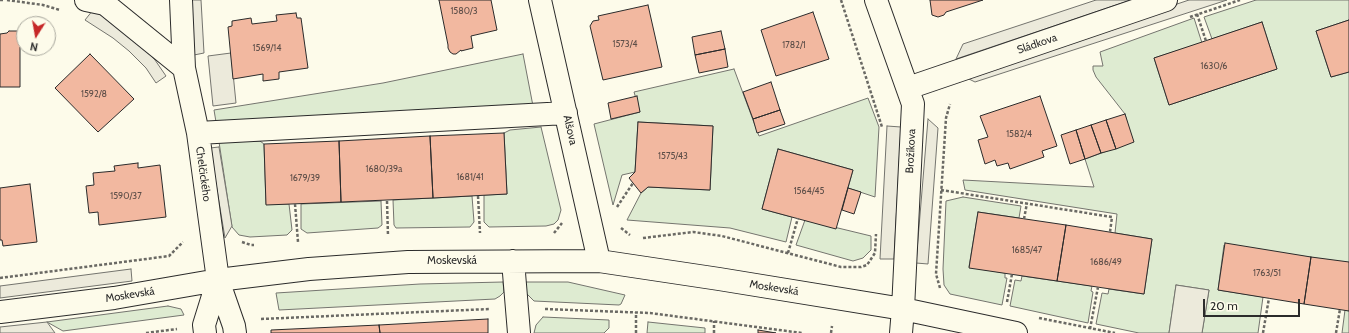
<!DOCTYPE html>
<html>
<head>
<meta charset="utf-8">
<style>
  body { margin:0 }
  #map { position:relative; width:1349px; height:333px; overflow:hidden; background:#fdfbea; font-family:Cabin,sans-serif }
  canvas { display:block }
  .north { position:absolute; left:16px; top:16px; width:40px; height:40px; box-sizing:border-box; background:#fdfbea; border:1px solid #a9a89e; border-radius:50%; rotate:191deg; font-size:11px; font-weight:700; line-height:16px; text-align:center; color:#2b2b2b }
  .north::after { content:''; display:block; margin:auto; width:14px; height:18px; background:#c62828; clip-path:polygon(50% 0,100% 100%,50% 72%,0 100%) }
  .scale { position:absolute; left:1203px; top:299px; width:97px; height:18px; box-sizing:border-box; border:2px solid #2b2b2b; border-top:0; padding-left:5px; font-size:12px; line-height:14px; white-space:nowrap; color:#2b2b2b; -webkit-text-stroke:3px #fdfbea; paint-order:stroke }
</style>
</head>
<body>
<div id="map">
<canvas width="1349" height="333"></canvas>
<div class="north">N</div>
<div class="scale">20 m</div>
</div>
<script>
const context = document.querySelector('canvas').getContext('2d');
context.lineJoin = 'round';
function paint(path, color) {
  context.fillStyle = color;
  context.fill(path, 'evenodd');
}
function toPath(rows) {
  const path = new Path2D();
  for (const r of rows) {
    path.moveTo(r[0], r[1]);
    for (let i = 2; i < r.length; i += 2) path.lineTo(r[i], r[i + 1]);
  }
  return path;
}
function stroke(path, color, width, dash) {
  context.strokeStyle = color;
  context.lineWidth = width;
  context.lineCap = dash ? 'butt' : 'round';
  context.setLineDash(dash || []);
  context.stroke(path);
}
function label(font, color, halo, rows, align = 'center') {
  context.font = font + ' Cabin,sans-serif';
  context.lineWidth = 3;
  context.setLineDash([]);
  context.textBaseline = 'middle';
  context.strokeStyle = halo;
  context.fillStyle = color;
  for (const [text, x, y, turn = 0] of rows) {
    context.save();
    context.translate(x, y);
    context.rotate((+turn || 0) * Math.PI / 180);
    context.textAlign = isNaN(turn) ? turn : align;
    if (halo) context.strokeText(text, 0, 0);
    context.fillText(text, 0, 0);
    context.restore();
  }
}
const green = toPath([
  [1256,0,1349,0,1349,20,1316,31,1331,77,1349,72,1349,263,1224,245,1218,290,1263,297,1258,333,1202,333,1209,290,1176,285,1169,333,1139,333,1096,324,1102,293,1108,294,1109,289,1144,294,1152,239,1115,233,1117,214,965,190,963,180,1094,187,1085,159,1132,142,1125,114,1096,77,1093,70,1093,66,1103,66,1100,52,1194,18,1202,43,1154,58,1169,105,1277,69,1262,22,1212,39,1204,17,1256,0],
  [523,54,533,106,216,122,214,110,383,83,523,54],
  [734,69,759,136,868,98,879,127,875,197,848,188,853,170,778,149,762,209,792,217,786,242,730,228,627,220,641,193,648,187,710,190,713,126,638,122,635,172,622,175,613,205,594,124,640,112,634,92,734,69],
  [541,127,561,210,558,220,554,224,546,226,489,227,484,222,484,195,507,194,504,133,510,130,541,127],
  [260,141,264,144,266,204,289,204,292,230,287,235,250,237,239,235,232,227,219,142,260,141],
  [472,196,474,222,470,227,396,228,394,225,393,200,472,196],
  [963,197,1021,206,1019,218,978,212,969,267,1005,273,1005,278,1007,278,1002,305,950,294,944,285,943,269,946,201,963,197],
  [381,201,382,225,378,228,307,233,301,229,301,204,381,201],
  [805,220,871,236,871,250,863,258,853,261,796,245,805,220],
  [1022,276,1092,286,1091,291,1093,292,1088,323,1010,306,1015,280,1021,281,1022,276],
  [503,282,504,292,500,296,495,299,279,310,276,293,420,284,503,282],
  [524,282,568,282,625,295,621,304,619,305,534,301,526,293,524,282],
  [168,306,181,309,184,315,63,331,47,322,168,306],
  [1345,310,1349,311,1349,333,1342,333,1345,310],
  [543,317,609,320,609,328,604,333,534,333,536,325,543,317],
  [648,322,705,328,705,333,647,333,648,322]
]);
paint(green, '#deebd1');
stroke(green, '#74746e', 1);
const parking = toPath([
  [190,0,201,0,204,53,194,55,190,0],
  [1096,0,1131,0,956,59,963,44,1096,0],
  [1189,0,1227,0,975,82,963,76,1189,0],
  [93,10,120,27,139,43,155,60,166,76,156,83,146,68,129,51,113,38,85,20,93,10],
  [231,53,236,103,213,106,208,56,231,53],
  [928,119,938,128,928,264,916,263,928,119],
  [887,126,901,127,894,259,880,259,887,126],
  [219,147,232,226,225,238,210,148,219,147],
  [131,269,132,281,0,298,0,286,131,269],
  [1176,285,1209,290,1202,333,1169,333,1176,285],
  [47,322,55,333,0,333,0,327,47,322]
]);
paint(parking, '#eceadb');
stroke(parking, '#74746e', 1);
const building = toPath([
  [439,0,491,0,497,30,471,36,473,48,461,51,461,50,456,54,453,54,450,52,448,48,448,45,439,0],
  [930,0,983,0,946,12,944,15,938,17,932,15,930,0],
  [648,5,662,67,603,80,590,26,593,21,599,20,598,16,648,5],
  [813,12,829,59,776,76,761,30,813,12],
  [296,13,297,18,301,18,308,68,279,72,279,79,263,81,263,74,233,79,228,27,232,26,232,21,251,18,252,24,277,21,276,15,296,13],
  [1349,20,1349,72,1331,77,1316,31,1349,20],
  [1262,22,1277,69,1169,105,1154,58,1262,22],
  [9,31,17,31,23,36,22,45,20,47,20,87,0,87,0,34,7,33,9,31],
  [721,31,725,49,695,55,692,37,721,31],
  [725,49,728,67,699,73,695,55,725,49],
  [90,54,134,99,98,132,55,88,90,54],
  [771,82,780,110,753,119,743,92,771,82],
  [637,96,640,112,611,119,608,103,637,96],
  [1040,96,1057,146,1042,151,1044,157,1010,169,1008,163,997,166,995,160,985,164,978,140,988,137,980,116,1040,96],
  [780,110,785,124,757,133,753,119,780,110],
  [1125,114,1134,142,1116,149,1106,120,1125,114],
  [1106,120,1116,149,1101,153,1091,125,1106,120],
  [638,122,713,126,710,190,648,187,641,193,629,178,635,172,638,122],
  [1091,125,1101,153,1085,159,1076,130,1091,125],
  [1076,130,1085,159,1070,164,1061,135,1076,130],
  [504,133,507,194,433,198,430,136,504,133],
  [430,136,433,198,341,202,339,141,430,136],
  [339,141,341,202,266,205,264,144,339,141],
  [778,149,853,170,836,229,762,209,778,149],
  [138,163,138,168,160,165,166,217,99,225,98,212,89,213,86,186,94,185,93,173,115,171,114,166,138,163],
  [30,184,37,242,3,246,2,240,0,240,0,188,30,184],
  [848,188,861,192,854,214,842,210,848,188],
  [978,212,1066,225,1057,281,969,268,978,212],
  [1066,225,1152,239,1144,294,1057,281,1066,225],
  [1225,243,1311,257,1304,304,1218,290,1225,243],
  [1311,257,1349,262,1349,311,1304,304,1311,257],
  [488,319,488,333,380,333,379,325,488,319],
  [379,325,380,333,271,333,271,330,379,325],
  [758,330,776,333,758,333,758,330]
]);
paint(building, '#f2b8a0');
stroke(building, '#2b2b2b', 1);
const minor = toPath([
  [86,0,105,4,184,68],
  [181,0,184,68,198,133,218,280,234,326,235,333],
  [540,0,599,261],
  [876,0,913,104,903,309,901,333],
  [908,88,1166,0],
  [198,133,566,113],
  [513,261,519,333],
  [0,312,114,298,218,280,309,269,408,262,599,261,719,279,903,309,1016,333],
  [205,333,204,325,218,280]
]);
stroke(minor, '#2b2b2b', 24);
stroke(toPath([
  [0,0,3,0],
  [7,0,43,5,60,10],
  [841,0,882,127],
  [1197,14,1206,41],
  [1190,17,1240,0],
  [941,190,1112,217,1110,232],
  [478,196,480,233],
  [387,201,388,236],
  [295,204,298,242],
  [617,207,633,183],
  [1024,219,1027,203],
  [621,228,630,235],
  [554,233,562,223],
  [643,238,693,232,722,236,841,267,861,267,867,265,875,253,876,234],
  [242,242,251,245,254,245],
  [788,253,798,218],
  [0,278,169,256,183,242],
  [940,288,936,274,946,118,950,104],
  [1007,302,1012,274],
  [545,309,650,313,802,333],
  [1039,318,1115,333],
  [261,319,490,309],
  [1090,329,1098,287],
  [146,333,177,329],
  [636,333,636,312],
  [714,333,714,321],
  [831,333,832,326],
  [1263,333,1269,298],
  [1336,333,1340,309]
]), '#6a6964', 2.5, [3, 2]);
stroke(minor, '#fdfbea', 22);
label('9px', '#5d4e48', null, [
  ["1580/3",464,11],
  ["1573/4",625,44],
  ["1782/1",794,45],
  ["1569/14",267,48],
  ["1630/6",1214,66],
  ["1592/8",94,94],
  ["1582/4",1019,134],
  ["1575/43",673,156],
  ["1680/39a",384,169],
  ["1681/41",470,177],
  ["1679/39",305,178],
  ["1564/45",809,191],
  ["1590/37",126,196],
  ["1685/47",1027,250],
  ["1686/49",1106,262],
  ["1763/51",1267,273]
]);
label('11px', '#2b2b2b', '#fdfbea', [
  ["Sládkova",1037,44,-19],
  ["Alšova",570,130,77],
  ["Brožíkova",911,151,-87],
  ["Chelčického",203,174,82],
  ["Moskevská",452,261],
  ["Moskevská",774,288,9],
  ["Moskevská",130,295,-9]
]);
</script>
</body>
</html>
